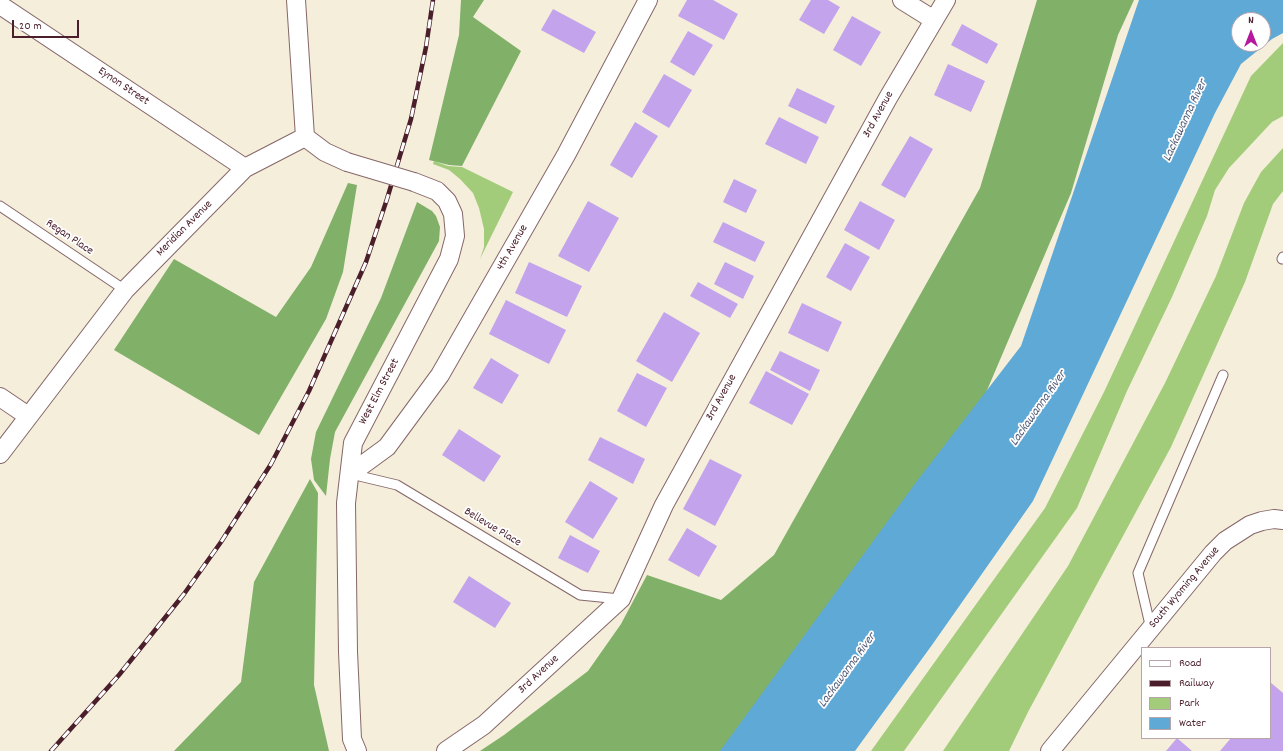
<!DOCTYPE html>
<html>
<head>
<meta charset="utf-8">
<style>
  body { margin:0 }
  #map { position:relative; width:1283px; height:751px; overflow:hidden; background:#f5eedb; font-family:Dekko,sans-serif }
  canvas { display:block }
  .legend { position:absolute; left:1141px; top:647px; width:130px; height:92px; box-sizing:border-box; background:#fff; border:1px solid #b7a5aa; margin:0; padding:5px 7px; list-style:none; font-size:12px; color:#4a1f2b }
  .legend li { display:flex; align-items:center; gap:8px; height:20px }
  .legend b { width:20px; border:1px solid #b7a5aa }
  .north { position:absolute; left:1231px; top:12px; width:40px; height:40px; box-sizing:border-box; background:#fff; border:1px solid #b7a5aa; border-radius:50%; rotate:0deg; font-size:11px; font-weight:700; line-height:16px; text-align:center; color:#4a1f2b }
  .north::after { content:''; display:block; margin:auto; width:14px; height:18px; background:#b5179e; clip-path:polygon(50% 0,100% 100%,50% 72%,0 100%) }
  .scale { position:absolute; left:12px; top:20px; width:67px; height:18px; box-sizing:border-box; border:2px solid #4a1f2b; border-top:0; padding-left:5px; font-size:12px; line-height:14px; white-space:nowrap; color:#4a1f2b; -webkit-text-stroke:3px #fff; paint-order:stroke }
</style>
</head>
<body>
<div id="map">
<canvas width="1283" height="751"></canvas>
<ul class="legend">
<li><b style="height:5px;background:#fff"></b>Road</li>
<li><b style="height:5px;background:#4a1f2b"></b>Railway</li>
<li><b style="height:11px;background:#a2cc79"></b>Park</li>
<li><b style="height:11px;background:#5ea9d6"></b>Water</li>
</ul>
<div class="north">N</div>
<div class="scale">20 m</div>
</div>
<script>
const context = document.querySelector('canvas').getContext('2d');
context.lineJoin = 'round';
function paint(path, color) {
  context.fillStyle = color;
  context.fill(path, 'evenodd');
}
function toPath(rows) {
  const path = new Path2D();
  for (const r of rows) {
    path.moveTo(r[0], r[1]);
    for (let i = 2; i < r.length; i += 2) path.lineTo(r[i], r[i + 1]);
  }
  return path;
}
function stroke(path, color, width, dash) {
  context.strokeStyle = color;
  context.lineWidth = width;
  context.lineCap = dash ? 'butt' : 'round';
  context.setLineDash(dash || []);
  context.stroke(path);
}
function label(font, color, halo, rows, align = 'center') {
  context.font = font + ' Dekko,sans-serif';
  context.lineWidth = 3.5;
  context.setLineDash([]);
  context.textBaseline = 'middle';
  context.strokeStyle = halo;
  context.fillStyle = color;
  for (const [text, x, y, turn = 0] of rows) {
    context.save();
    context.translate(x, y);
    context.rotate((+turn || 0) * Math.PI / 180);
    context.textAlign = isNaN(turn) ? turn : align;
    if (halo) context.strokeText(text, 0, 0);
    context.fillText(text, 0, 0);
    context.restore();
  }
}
paint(toPath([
  [1283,43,1283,116,1272,122,1229,168,1215,190,1207,216,1172,297,1127,391,1077,508,904,751,871,751,1045,508,1104,392,1251,76],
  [1283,148,1283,191,1273,204,1245,282,1171,447,1028,712,1009,751,943,751,1068,566,1165,383,1216,276,1244,203,1261,172],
  [434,161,448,166,462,167,513,192,480,259,484,247,484,229,479,208,473,193,460,179,449,170,433,164]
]), '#a2cc79');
paint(toPath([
  [461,0,484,0,473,17,521,51,462,166,449,165,429,160,459,35],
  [1037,0,1134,0,1118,35,1071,193,985,395,735,751,480,751,504,735,588,671,621,624,647,575,721,600,774,555,980,188],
  [348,183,357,185,343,272,326,319,259,435,114,350,174,259,276,317,311,267],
  [417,202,432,211,436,216,440,227,439,241,335,432,330,459,326,496,314,480,311,459,316,432,381,298],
  [310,479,318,493,314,685,329,751,174,751,241,682,254,582]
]), '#81b069');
paint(toPath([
  [1139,0,1283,0,1283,33,1272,39,1241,64,1215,113,1033,501,932,645,855,751,720,751,917,481,1021,346],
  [1239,20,1263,20,1263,44,1239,44]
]), '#5ea9d6');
paint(toPath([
  [687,0,713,0,738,14,724,40,678,16],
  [811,0,828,0,840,7,824,34,799,20],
  [553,9,596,32,584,53,541,30],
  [852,16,881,32,861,66,833,50],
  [962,24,998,44,987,64,951,45],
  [688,31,713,45,694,76,670,62],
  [948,64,985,81,971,112,934,95],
  [664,74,692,90,669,128,642,112],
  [797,88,835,106,826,124,788,106],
  [779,117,819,137,806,164,765,144],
  [635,122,658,136,632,178,610,165],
  [910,136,933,149,905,198,881,185],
  [734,179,757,190,746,213,723,202],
  [588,201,619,218,589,272,558,256],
  [860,201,895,220,879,250,844,230],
  [723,222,765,242,755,262,713,242],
  [845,243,870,257,851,291,826,277],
  [529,262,582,286,567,317,515,293],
  [725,262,754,276,743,299,714,284],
  [698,282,738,304,730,318,690,296],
  [506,300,566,330,549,364,489,334],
  [802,303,842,322,828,352,788,333],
  [664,312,700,333,672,382,636,361],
  [780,351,820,370,810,391,770,370],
  [491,358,519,375,502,404,473,388],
  [766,371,809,394,792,425,749,403],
  [637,373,667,388,646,427,617,411],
  [459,429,501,456,484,482,442,455],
  [600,437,645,459,633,484,588,460],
  [710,459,742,475,715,526,683,509],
  [590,481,618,498,593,539,565,522],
  [687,528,717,546,699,577,668,560],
  [570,535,600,551,588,573,558,558],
  [469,576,511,603,495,628,453,602],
  [1270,682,1283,693,1283,751,1220,751,1231,738,1270,738],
  [1177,738,1192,751,1166,751]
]), '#c3a3eb');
const service = toPath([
  [0,206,125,290],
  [1282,259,1283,257],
  [351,474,397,485,580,595,620,599],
  [1151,629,1138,573,1223,375]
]);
const minor = toPath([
  [296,0,305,137],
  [902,0,934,20],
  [0,5,245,168],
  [305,137,325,152,347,162],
  [0,397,28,416],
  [0,454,125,290,245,168,305,137],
  [350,474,387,447,440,375,566,155,648,0],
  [357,751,352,739,348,652,346,503,353,443,449,259,455,236,453,214,447,201,437,191,414,182],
  [446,751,484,725,621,599,664,505,888,98,946,0],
  [1050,751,1213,553,1225,541,1250,525,1262,521,1274,519,1283,520]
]);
stroke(service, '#866769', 11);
stroke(minor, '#866769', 20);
stroke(service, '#fff', 9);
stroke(minor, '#fff', 18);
const rail = toPath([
  [51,751,119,675,184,594,221,542,271,464,309,391,366,262,387,199,411,119,426,47,433,0]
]);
stroke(rail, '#4a1f2b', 4.5);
stroke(rail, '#fff', 3, [9]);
const minorBridge = toPath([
  [347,162,414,182]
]);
stroke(minorBridge, '#866769', 20, []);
stroke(minorBridge, '#fff', 18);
label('12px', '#4a1f2b', '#fff', [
  ["Eynon Street",123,87,34],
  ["3rd Avenue",879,115,-61],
  ["Meridian Avenue",185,229,-45],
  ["Regan Place",69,238,34],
  ["4th Avenue",513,248,-60],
  ["West Elm Street",380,392,-62],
  ["3rd Avenue",722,398,-61],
  ["Bellevue Place",492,528,31],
  ["South Wyoming Avenue",1185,588,-50],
  ["3rd Avenue",539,675,-43]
]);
label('italic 13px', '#535d78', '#fff', [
  ["Lackawanna River",1186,121,-65],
  ["Lackawanna River",1039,409,-55],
  ["Lackawanna River",848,671,-54]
]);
</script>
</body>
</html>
